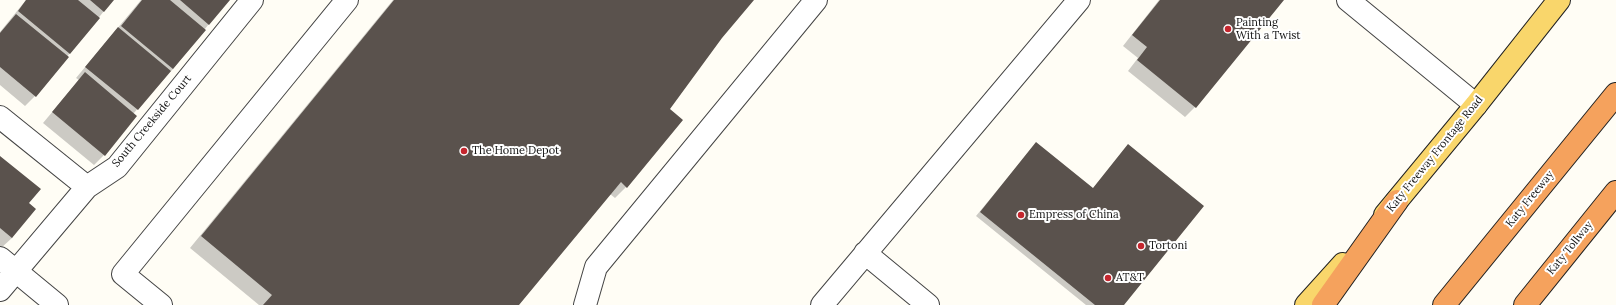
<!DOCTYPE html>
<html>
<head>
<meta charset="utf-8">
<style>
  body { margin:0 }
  canvas { display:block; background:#fffdf5 }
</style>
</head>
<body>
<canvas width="1616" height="305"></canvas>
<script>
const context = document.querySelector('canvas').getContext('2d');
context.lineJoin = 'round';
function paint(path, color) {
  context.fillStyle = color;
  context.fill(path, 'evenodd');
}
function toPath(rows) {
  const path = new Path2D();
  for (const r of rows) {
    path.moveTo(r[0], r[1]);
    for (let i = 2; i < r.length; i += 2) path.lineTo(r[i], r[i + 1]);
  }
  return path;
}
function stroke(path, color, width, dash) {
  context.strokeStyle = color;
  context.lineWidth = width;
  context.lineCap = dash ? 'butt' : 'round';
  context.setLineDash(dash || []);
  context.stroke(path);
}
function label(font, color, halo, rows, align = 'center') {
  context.font = font + ' Lora,serif';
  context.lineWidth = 4;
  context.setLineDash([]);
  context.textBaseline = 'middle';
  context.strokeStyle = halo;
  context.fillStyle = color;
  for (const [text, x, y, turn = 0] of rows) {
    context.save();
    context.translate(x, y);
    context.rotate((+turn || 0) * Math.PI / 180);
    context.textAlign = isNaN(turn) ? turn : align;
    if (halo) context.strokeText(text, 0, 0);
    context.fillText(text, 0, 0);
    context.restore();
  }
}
paint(toPath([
  [26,0,113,0,35,96,25,106,0,85,0,32],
  [141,0,228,0,173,69,133,114,104,155,94,165,43,123,79,80,76,78],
  [393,0,753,0,720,39,668,109,626,187,615,198,610,194,518,305,259,305,190,248],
  [1159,0,1282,0,1195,107,1185,117,1128,71,1138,58,1123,46],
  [1032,148,1092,189,1123,305,1086,305,976,216],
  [0,158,28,204,12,238,1,248,0,247]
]), '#0003');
paint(toPath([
  [26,0,78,0,100,18,70,54,18,11],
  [90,0,114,0,104,12],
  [142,0,170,0,206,30,173,69,121,26],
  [180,0,230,0,209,25],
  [394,0,754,0,722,38,670,109,683,120,627,188,621,182,519,305,263,305,272,295,201,236],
  [1160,0,1284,0,1196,108,1137,60,1147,47,1132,35],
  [16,14,69,57,36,97,0,67,0,33],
  [118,27,171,71,138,110,85,67],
  [85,72,137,116,105,156,52,112],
  [1036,142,1093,188,1128,144,1204,206,1124,305,1095,305,980,212],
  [0,156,41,189,29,203,36,209,12,238,0,228]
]), '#5a524d');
const minor = toPath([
  [1348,0,1476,105],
  [0,117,87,187],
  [865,253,928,305],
  [0,258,57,305],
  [0,290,87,187,117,167,252,0],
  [161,305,123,274,347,0],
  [585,305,596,267,816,0],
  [822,305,1079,0]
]);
const major = toPath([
  [1385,215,1476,105,1559,0],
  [1306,305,1343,264]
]);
const highway = toPath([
  [1323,305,1397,201],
  [1444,305,1616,94],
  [1525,305,1616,192]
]);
stroke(minor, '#444', 24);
stroke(major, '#222', 24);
stroke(highway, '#222', 24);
stroke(minor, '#fff', 22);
stroke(major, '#f9d66b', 22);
stroke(highway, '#f5a25d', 22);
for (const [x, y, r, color] of [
  [1228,29,4,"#c4262e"],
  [464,151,4,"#c4262e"],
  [1021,215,4,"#c4262e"],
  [1141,246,4,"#c4262e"],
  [1108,278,4,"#c4262e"]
]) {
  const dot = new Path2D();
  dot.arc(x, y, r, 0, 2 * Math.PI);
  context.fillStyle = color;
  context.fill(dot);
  stroke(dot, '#fff', 1.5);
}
label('11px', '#111', '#fff', [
  ["Painting",1236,23],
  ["With a Twist",1236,36],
  ["The Home Depot",472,151],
  ["Empress of China",1029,215],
  ["Tortoni",1149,246],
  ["AT&T",1116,278]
], 'left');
label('11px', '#111', '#fff', [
  ["South Creekside Court",152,121,-50],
  ["Katy Freeway Frontage Road",1435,154,-51],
  ["Katy Freeway",1530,199,-51],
  ["Katy Tollway",1570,248,-51]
]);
</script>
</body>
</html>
